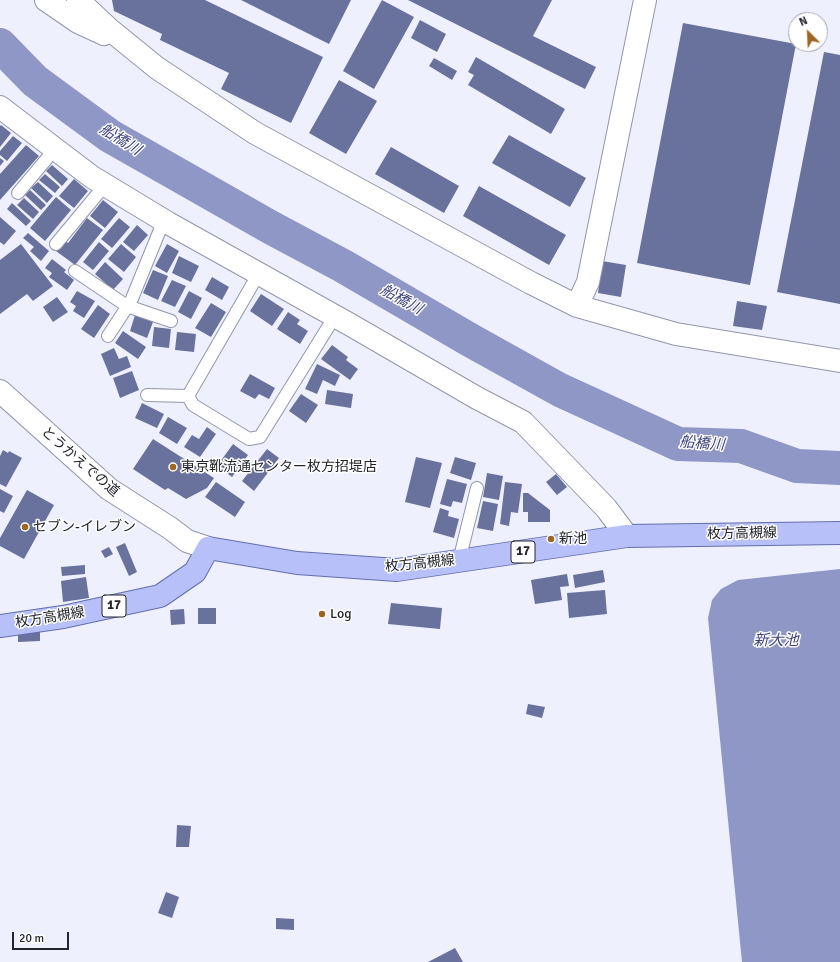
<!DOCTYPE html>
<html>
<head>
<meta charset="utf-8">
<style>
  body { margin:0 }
  #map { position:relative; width:840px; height:962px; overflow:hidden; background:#eef1fd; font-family:Signika,sans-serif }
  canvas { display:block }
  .north { position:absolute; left:788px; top:12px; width:40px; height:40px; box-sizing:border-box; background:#fff; border:1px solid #a7a8ab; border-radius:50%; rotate:336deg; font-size:11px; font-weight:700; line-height:16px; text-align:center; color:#23252c }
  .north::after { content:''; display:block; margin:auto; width:14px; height:18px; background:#9e6523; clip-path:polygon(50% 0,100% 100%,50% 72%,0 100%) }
  .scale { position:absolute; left:12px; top:932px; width:57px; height:18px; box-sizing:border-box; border:2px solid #23252c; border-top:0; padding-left:5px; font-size:12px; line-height:14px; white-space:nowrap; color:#23252c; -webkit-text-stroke:3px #fff; paint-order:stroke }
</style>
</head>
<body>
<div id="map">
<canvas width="840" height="962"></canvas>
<div class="north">N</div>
<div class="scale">20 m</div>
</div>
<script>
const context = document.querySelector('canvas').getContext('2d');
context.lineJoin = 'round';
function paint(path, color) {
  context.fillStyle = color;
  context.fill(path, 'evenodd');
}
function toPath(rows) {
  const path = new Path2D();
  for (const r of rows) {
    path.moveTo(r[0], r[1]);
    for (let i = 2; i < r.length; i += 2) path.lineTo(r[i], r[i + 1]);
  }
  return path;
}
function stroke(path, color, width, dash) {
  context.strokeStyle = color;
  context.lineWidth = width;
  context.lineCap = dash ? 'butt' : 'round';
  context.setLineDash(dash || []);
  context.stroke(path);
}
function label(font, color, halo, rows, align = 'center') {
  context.font = font + ' Signika,"Noto Sans JP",sans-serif';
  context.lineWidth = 3;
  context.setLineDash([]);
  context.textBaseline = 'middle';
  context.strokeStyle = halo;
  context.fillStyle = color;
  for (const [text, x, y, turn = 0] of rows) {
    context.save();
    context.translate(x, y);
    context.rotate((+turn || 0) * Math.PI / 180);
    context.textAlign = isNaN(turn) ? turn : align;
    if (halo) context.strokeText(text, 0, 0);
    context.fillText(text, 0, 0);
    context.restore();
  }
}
paint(toPath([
  [840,569,840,962,742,962,708,618,712,600,721,589,738,580]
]), '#8e97c5');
stroke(toPath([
  [0,45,35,81,110,136,270,227,343,266,470,340,560,390,678,444,741,446,797,466,840,468]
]), '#8e97c5', 34);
paint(toPath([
  [112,0,205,0,323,57,291,123,221,89,229,73,160,40,162,34,114,11],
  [241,0,351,0,329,44],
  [382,0,414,17,374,89,343,71],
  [408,0,552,0,533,36,596,67,585,89],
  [420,20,446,34,437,52,411,38],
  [683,23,796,44,750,285,637,263],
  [824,52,840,55,840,304,777,292],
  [476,57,565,109,551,134,468,85,474,75,468,72],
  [434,58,457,71,452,80,429,66],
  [339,80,377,101,346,154,309,133],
  [1,125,11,133,0,147,0,126],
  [509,135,586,178,570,207,492,163],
  [13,136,22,143,7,161,0,155,0,151],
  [26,145,39,156,0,200,0,174],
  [391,147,459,186,444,213,375,174],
  [0,158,4,161,0,166],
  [52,165,68,179,62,186,46,171],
  [45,174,60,187,55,193,39,180],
  [74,179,88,191,74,208,59,196],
  [38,182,53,196,47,203,31,188],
  [479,186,566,235,549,265,463,216],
  [30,190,46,205,41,210,25,195],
  [56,197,71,210,45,241,30,228],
  [24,198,39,212,33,219,17,205],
  [103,200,118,212,105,228,90,216],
  [12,203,31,221,26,226,7,209],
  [0,217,16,231,4,245,0,242],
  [87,218,103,230,75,265,56,251,64,240,68,243],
  [119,218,130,227,112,248,101,239],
  [137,225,148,235,134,251,123,242],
  [28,233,49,251,41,261,30,251,34,247,23,238],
  [99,242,109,251,93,270,83,262],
  [21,244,53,286,33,301,27,294,0,314,0,260],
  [121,244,136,257,124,272,108,259],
  [167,244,179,251,167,273,155,266],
  [179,256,199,266,191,282,172,273],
  [52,259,66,270,64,272,74,280,67,290,49,277,52,273,45,268],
  [602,261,626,265,621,297,598,293],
  [105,262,123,279,113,290,95,274],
  [153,270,168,276,158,300,143,293],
  [212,277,229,287,222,300,205,290],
  [172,280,186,286,175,307,161,301],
  [77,291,95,301,84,318,73,311,76,306,70,302],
  [189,291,202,298,191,319,178,312],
  [261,294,284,309,272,326,250,311],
  [57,297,68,312,53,322,43,307],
  [737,301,767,306,762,330,733,326],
  [211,303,226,312,211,337,195,328],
  [98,305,110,314,94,338,81,329],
  [288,312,300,320,297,324,308,331,300,344,277,329],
  [135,315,153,322,147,338,130,331],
  [154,327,171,329,169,348,152,346],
  [123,331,146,347,138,359,115,343],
  [177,332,196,334,194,352,175,350],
  [332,345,348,357,346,360,358,369,350,380,321,359],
  [114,348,119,359,127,356,131,367,110,376,101,354],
  [317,364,340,375,335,386,323,380,317,394,305,389],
  [132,371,139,390,120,398,113,378],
  [250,374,275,388,269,399,259,394,255,399,240,391],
  [327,390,353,394,351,408,325,404],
  [301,394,318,405,306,423,289,411],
  [142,403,164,414,157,428,135,418],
  [168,417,187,428,177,444,159,433],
  [207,427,216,434,200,457,184,447,192,435,199,439],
  [153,439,214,478,207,488,186,499,168,488,165,490,133,469],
  [233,444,248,455,232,477,217,466],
  [267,449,279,458,254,491,242,481],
  [3,450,8,453,9,451,22,458,6,487,0,484,0,456],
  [416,457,442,463,430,508,405,502],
  [455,457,476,463,471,480,450,473],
  [487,473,503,476,499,500,483,497],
  [556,474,567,487,557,495,546,482],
  [447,479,467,484,462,503,453,501,451,507,440,504],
  [216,482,245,502,235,517,205,497],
  [505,482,522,484,518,513,511,512,509,526,500,524],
  [0,489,13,496,4,513,0,511],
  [27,490,54,505,24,559,0,546,0,538],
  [523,493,528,493,550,510,550,522,528,522,528,512,523,512],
  [483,501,498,504,493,531,477,528],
  [440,508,449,511,448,516,459,519,454,538,433,532],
  [125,543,137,572,129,576,116,547],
  [109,547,113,554,105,558,101,551],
  [85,565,85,574,62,576,61,567],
  [603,570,605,582,575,588,573,575],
  [567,574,569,586,560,587,562,600,535,604,531,580],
  [86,577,89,598,63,602,61,581],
  [605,590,607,614,569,618,567,593],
  [391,603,442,608,440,629,388,624],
  [198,608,216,608,216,624,198,624],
  [184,609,185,624,171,625,170,610],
  [18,630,40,630,40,641,18,642],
  [528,704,545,707,542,718,526,714],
  [177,825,191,826,189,847,176,847],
  [166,892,179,897,172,918,158,913],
  [276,918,294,919,294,930,276,929],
  [455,948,463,962,428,962]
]), '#69729d');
const service = toPath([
  [18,193,55,149],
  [56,244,105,185],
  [75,271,127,306,171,321],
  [259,273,188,396,193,405,249,439,260,437,335,316],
  [108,336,131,301,164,220],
  [147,395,188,396],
  [459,561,477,488]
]);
const minor = toPath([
  [46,0,78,22,104,34,106,32],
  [78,0,109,29,157,68,255,133,531,283,577,306,676,334,840,361],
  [0,107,92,177,168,223,349,324,477,398,523,422,606,508,627,536],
  [577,306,588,282,645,0]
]);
const tertiary = toPath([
  [0,391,109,489,170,528,187,541,208,548]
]);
const primary = toPath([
  [0,626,63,617,160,596,195,572,208,548,297,563,397,570,627,536,840,533]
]);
stroke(service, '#9296a9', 14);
stroke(minor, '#9296a9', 24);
stroke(tertiary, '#9296a9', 24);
stroke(primary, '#646eae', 24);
stroke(service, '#fff', 12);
stroke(minor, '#fff', 22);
stroke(tertiary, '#fff', 22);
stroke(primary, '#b7c0f8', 22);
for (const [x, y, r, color] of [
  [173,467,4,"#9e6523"],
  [25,527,4,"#9e6523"],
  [551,539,4,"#9e6523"],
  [322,614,4,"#9e6523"]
]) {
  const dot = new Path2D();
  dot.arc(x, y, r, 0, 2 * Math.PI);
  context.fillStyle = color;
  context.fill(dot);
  stroke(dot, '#fff', 1.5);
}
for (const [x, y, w] of [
  [523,552,24],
  [114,606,24]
]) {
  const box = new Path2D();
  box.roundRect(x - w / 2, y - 11, w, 22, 3);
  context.fillStyle = '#fff';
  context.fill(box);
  stroke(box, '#23252c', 1);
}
label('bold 13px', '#23252c', null, [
  ["17",523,552],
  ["17",114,606]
]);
label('14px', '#23252c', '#fff', [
  ["とうかえでの道",80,462,41],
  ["枚方高槻線",742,534,-1],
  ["枚方高槻線",420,564,-6],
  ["枚方高槻線",50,618,-9]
]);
label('14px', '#23252c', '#fff', [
  ["東京靴流通センター枚方招堤店",181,467],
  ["セブン-イレブン",33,527],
  ["新池",559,539],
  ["Log",330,614]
], 'left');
label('italic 15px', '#3b437e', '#fff', [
  ["船橋川",120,140,32],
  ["船橋川",401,300,29],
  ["船橋川",702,444,4],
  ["新大池",776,641]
]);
</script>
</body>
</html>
